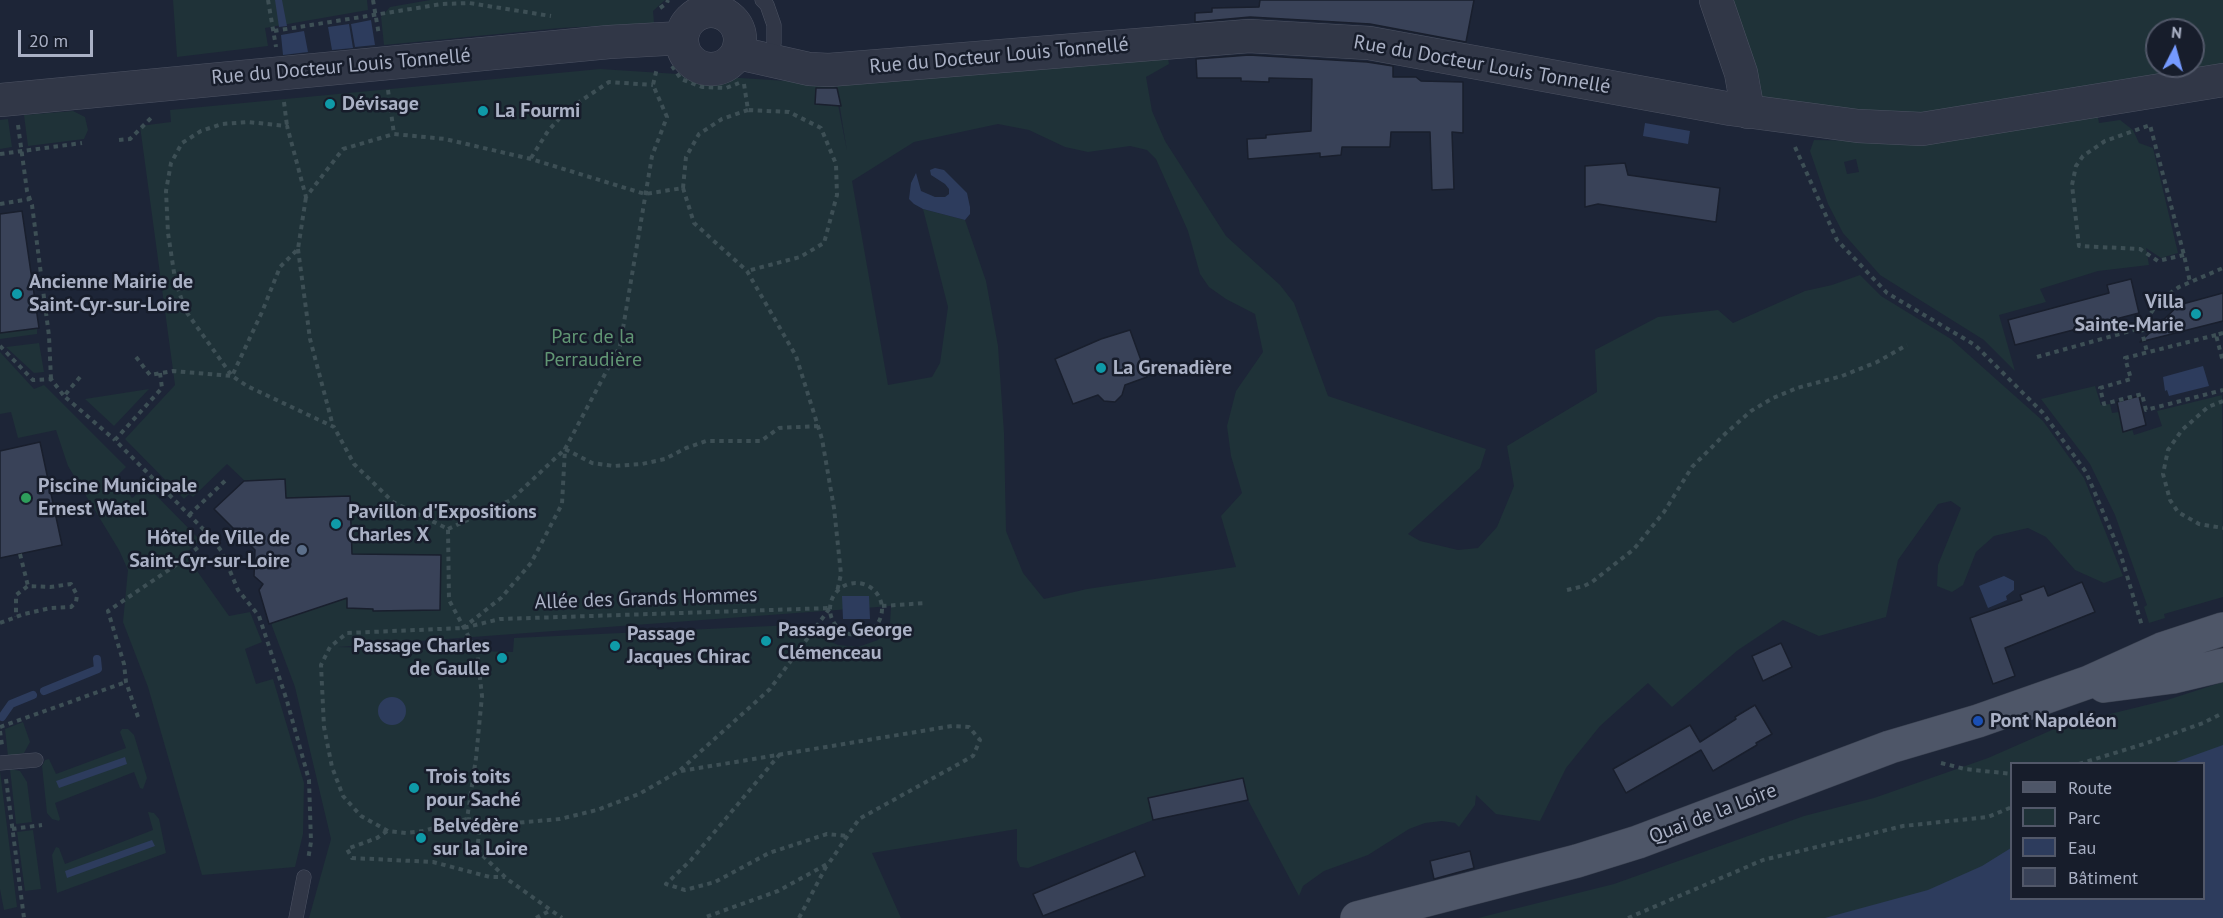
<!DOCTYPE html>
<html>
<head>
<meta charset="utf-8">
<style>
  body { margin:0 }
  #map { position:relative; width:2223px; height:918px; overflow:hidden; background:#1d2537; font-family:"PT Sans",sans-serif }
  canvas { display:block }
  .legend { position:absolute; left:2010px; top:762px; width:195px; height:138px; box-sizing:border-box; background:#171d2b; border:2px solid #525869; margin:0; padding:8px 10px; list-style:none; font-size:18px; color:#aab1c5 }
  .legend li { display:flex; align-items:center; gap:12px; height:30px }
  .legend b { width:30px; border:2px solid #525869 }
  .north { position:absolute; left:2145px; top:18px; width:60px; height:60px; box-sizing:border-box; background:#171d2b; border:2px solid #525869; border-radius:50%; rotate:6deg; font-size:16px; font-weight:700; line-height:24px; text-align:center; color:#aab1c5 }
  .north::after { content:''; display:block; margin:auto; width:21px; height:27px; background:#759aff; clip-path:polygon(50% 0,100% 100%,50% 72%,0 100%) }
  .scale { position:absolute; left:18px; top:30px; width:75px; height:27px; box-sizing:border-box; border:3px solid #aab1c5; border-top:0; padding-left:8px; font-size:18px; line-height:21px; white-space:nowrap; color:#aab1c5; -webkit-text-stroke:4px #171d2b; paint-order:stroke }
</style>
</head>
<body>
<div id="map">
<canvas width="2223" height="918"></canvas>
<ul class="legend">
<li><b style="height:8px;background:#4e5668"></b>Route</li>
<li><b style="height:16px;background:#1f3238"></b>Parc</li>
<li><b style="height:16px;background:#2d3c5d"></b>Eau</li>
<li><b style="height:16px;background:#394258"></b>Bâtiment</li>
</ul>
<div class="north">N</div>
<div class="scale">20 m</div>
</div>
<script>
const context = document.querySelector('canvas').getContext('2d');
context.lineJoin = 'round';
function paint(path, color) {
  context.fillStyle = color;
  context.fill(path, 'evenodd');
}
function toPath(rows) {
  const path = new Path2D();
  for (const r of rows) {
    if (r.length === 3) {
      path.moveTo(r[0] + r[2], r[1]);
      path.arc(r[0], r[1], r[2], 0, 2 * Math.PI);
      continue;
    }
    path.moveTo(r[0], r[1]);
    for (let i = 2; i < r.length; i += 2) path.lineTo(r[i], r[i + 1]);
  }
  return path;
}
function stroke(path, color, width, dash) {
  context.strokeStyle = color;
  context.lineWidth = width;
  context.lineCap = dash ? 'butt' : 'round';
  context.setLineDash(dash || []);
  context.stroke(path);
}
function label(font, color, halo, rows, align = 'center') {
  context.font = font + ' "PT Sans",sans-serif';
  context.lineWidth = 5;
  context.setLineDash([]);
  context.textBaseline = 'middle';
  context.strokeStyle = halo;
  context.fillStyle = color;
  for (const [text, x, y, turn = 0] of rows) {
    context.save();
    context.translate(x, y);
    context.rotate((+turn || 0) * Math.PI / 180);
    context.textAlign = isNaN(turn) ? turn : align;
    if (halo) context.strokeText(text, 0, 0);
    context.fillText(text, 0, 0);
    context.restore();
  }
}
paint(toPath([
  [173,0,367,0,368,10,265,28,268,46,177,57],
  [430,0,665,0,653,11,654,23,560,28,384,45,381,17,390,7],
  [1722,0,2223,0,2223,73,1923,119,1755,96],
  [2157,30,2193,30,2193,66,2157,66],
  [1168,59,1169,64,1146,77,1152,111,1165,141,1226,236,1280,285,1294,303,1328,396,1486,449,1480,468,1408,534,1420,541,1458,550,1478,548,1497,527,1514,486,1507,446,1597,392,1595,350,1658,317,1718,310,1733,323,1805,291,1832,285,1860,275,1881,296,1951,339,2043,421,2084,478,2123,576,2104,583,2075,570,2046,537,2028,528,1994,536,1976,552,1963,585,1952,592,1937,586,1938,565,1961,508,1951,501,1938,504,1898,560,1886,617,1819,636,1783,620,1738,650,1672,707,1648,683,1600,726,1566,768,1540,821,1496,814,1476,795,1475,805,1459,827,1455,823,1442,821,1425,823,1409,829,1368,855,1324,871,1303,886,1299,896,1248,800,1243,779,1148,799,1153,820,1028,868,1020,867,1017,860,1017,829,872,853,901,918,309,918,331,839,295,687,272,626,246,482,227,464,193,497,189,494,184,499,125,439,175,385,140,126,171,122,170,110,600,69,834,84,847,151,836,83],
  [998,124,1029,130,1065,147,1088,152,1130,146,1147,150,1156,159,1188,231,1200,274,1209,287,1226,299,1255,314,1263,352,1236,391,1227,426,1231,456,1242,493,1221,516,1236,567,1087,589,1044,599,1023,573,1006,531,1004,433,998,346,986,281,965,220,923,209,948,307,940,363,932,377,888,385,852,181,914,142],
  [891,606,890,624,878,640,858,647,838,645,793,625,514,638,513,652,338,647],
  [73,111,85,117,88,130,84,139,28,146,24,115],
  [2097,113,2099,123,2120,120,2133,130,2139,143,2153,148,2178,253,2161,258,2146,248,2149,265,2098,271,2040,289,2046,302,1999,315,2015,371,1984,340,1880,275,1843,233,1828,204,1810,151,1814,140,1924,142],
  [1856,159,1859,172,1847,174,1844,162],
  [8,119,12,147,0,149,0,120],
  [37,328,37,334,0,339,0,333],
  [39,343,44,372,34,373,6,347],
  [0,352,34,389,44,385,126,467,118,475,132,498,147,486,200,540,185,554,229,616,250,612,262,642,245,649,256,684,273,679,304,783,303,834,295,867,202,875,148,687,123,622,128,570,119,550,68,466,56,430,18,438,11,412,0,414],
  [2095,386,2101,405,2110,404,2112,413,2119,412,2123,432,2132,429,2134,435,2162,426,2157,411,2222,395,2223,597,2164,614,2165,618,2149,623,2144,607,2147,605,2115,515,2090,464,2041,399],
  [149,389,114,426,85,399],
  [2223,682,2223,918,1478,918,1614,884,1804,816,1874,798,1988,758,2061,726,2167,700],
  [2012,764,2204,764,2204,898,2012,898],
  [23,722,30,742,24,753,8,756,5,729],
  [122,729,128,729,134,735,147,778,143,789,140,788,134,772,55,803,60,819,59,821,52,819,47,813,42,766,45,760,49,759,56,774,126,748,120,732],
  [10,769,20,771,27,782,32,822,16,824],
  [0,771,17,907,4,910,0,889],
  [148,812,154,813,159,819,166,853,57,893,52,855,56,847,59,848,65,864,153,830],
  [33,830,41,889,25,891,17,832]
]), '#1f3238');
paint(toPath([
  [275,0,282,0,287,26,279,27],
  [371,20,375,45,355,47,351,24],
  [349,24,353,48,332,50,328,27],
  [304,31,308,52,283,55,281,35],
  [1645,123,1690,131,1688,144,1643,136],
  [935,168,944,170,967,193,970,207,970,214,965,220,923,209,914,204,909,199,911,183,916,173,921,191,935,197,945,197,949,194,949,189,945,184,931,175,930,170],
  [2203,366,2209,386,2169,396,2167,390,2165,391,2163,377],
  [2004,576,2014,581,2014,590,2006,596,2007,600,1988,608,1979,586],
  [869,596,870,619,843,619,842,596],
  [392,711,14],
  [2223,745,2223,918,1825,918,1928,890,1982,866,2011,848,2012,898,2204,898,2204,764,2173,763],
  [125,757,127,764,59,788,56,781],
  [152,840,155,846,67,878,65,871]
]), '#2d3c5d');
stroke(toPath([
  [44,691,98,669,97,659],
  [2,717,11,704,33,695]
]), '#2d3c5d', 8);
const building = toPath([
  [1260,0,1474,0,1466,42,1370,24,1250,17,1195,22,1195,13,1212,12,1212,8,1259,7,1260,0],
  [1249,55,1367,62,1393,66,1393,77,1416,77,1421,81,1463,82,1463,133,1452,132,1454,189,1432,190,1430,132,1391,132,1390,147,1342,147,1341,155,1320,157,1320,153,1248,159,1247,139,1266,138,1266,135,1311,131,1312,79,1269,78,1269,82,1241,81,1241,78,1197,78,1196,59,1249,55],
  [816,88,837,88,841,106,815,104,816,88],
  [1625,163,1628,175,1720,188,1716,222,1598,204,1585,207,1585,166,1625,163],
  [22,211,39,328,0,333,0,214,22,211],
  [2131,279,2139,313,2015,345,2008,320,2109,293,2107,285,2131,279],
  [2223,293,2223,321,2140,342,2179,305,2223,293],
  [1130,330,1147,377,1125,385,1122,395,1115,402,1104,401,1098,395,1073,404,1055,359,1101,339,1130,330],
  [2139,396,2146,425,2123,432,2117,402,2139,396],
  [40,442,62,545,0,558,0,451,40,442],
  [285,479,286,498,350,496,352,554,441,555,440,610,373,611,373,609,347,608,347,598,269,624,259,590,263,584,254,576,255,550,214,509,244,481,285,479],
  [2082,582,2095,612,2005,648,2015,676,1993,684,1970,618,2022,600,2020,595,2044,586,2048,596,2082,582],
  [1781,643,1792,667,1763,681,1752,656,1781,643],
  [1755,705,1772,734,1756,743,1757,745,1713,771,1701,750,1626,793,1613,769,1690,725,1700,742,1736,719,1735,717,1755,705],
  [1243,778,1248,800,1153,820,1148,798,1243,778],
  [1135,851,1145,876,1043,916,1033,894,1135,851],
  [1470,851,1474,868,1434,879,1430,861,1470,851]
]);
paint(building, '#394258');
stroke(building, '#191f2d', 1.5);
const service = toPath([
  [762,0,767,5,774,25,774,43,771,60],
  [0,763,36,760],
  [296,918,304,877]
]);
const minor = toPath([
  [703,0,705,12]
]);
const tertiary = toPath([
  [1716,0,1741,73,1748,112],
  [711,40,29],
  [738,53,809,69,829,70,1249,36,1369,43,1731,109,1858,126,1922,129,2223,80],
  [0,100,609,42,682,38]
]);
const primary = toPath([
  [2104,686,2173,677,2223,665],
  [1357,918,1577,861,1638,842,1890,747,1978,721,2089,682,2162,649,2223,629]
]);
stroke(service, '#4c5262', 15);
stroke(minor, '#4c5262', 28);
stroke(tertiary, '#4c5262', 34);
stroke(primary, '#3a4150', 34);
stroke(toPath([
  [268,0,276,47],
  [373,0,379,35],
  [730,1,746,18,748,26],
  [660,8,667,3,668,0],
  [274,31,442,4,469,3,551,16],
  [672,66,681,79,702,87,726,88,739,83],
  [744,84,748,110,789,112,821,128,836,164,837,195,824,243,800,257,747,271],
  [388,90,394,134],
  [284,102,287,126],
  [748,110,722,119,699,134,686,157,683,188,645,194,531,159,445,139,394,134,343,149,306,197,287,126,248,122,222,124,201,131,182,143,171,163,166,191,168,233,175,279,185,310,232,376,247,386,334,427,354,464,393,502,448,529,449,600,477,652,482,696,476,758,467,819,504,824,560,819,597,810,639,794,679,771,770,689,830,608],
  [18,125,27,191,32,205,49,336,51,379],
  [119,140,130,139,153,116],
  [1795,147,1837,240,1887,293,1975,345,2043,413,2086,472,2120,552,2142,626],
  [0,154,82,143],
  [531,158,548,131,567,110,609,82,653,85],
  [683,188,694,223,747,271,796,356,822,439,834,508,841,574,837,592],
  [0,204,30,199],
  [298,249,310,339,333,426],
  [2184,255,2158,261,2140,249,2079,246,2072,185,2076,166,2083,156,2105,141,2150,125,2184,255,2190,282],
  [2141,328,2147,352],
  [2223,333,2216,335,2223,362],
  [2216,335,2125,358,2131,379,2100,388,2104,404,2142,394,2146,410,2223,390],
  [0,346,33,380,51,379,64,396],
  [136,357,150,375,173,371,232,376,262,312,280,267,298,249,306,197],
  [2037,357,2141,328,2159,301,2179,287,2223,268],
  [160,373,162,388,115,440,211,537,222,552,238,590,259,616,287,701,309,780,311,842,308,860],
  [80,377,64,396,115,440],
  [2223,401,2208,407,2182,430,2168,450,2163,474,2170,500,2178,512,2199,524,2223,528],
  [189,515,226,480],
  [448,529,511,500,565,449,592,463,614,466,642,464,665,459,686,448,706,441,761,441,779,428,818,426],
  [20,554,28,586],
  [856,609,26],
  [1567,590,1584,586,1592,582,1634,549,1664,512,1692,467,1726,433,1751,411,1773,398,1797,388,1842,376,1877,362,1907,345],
  [882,606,926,603],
  [0,623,24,614,51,608,71,607,76,602,77,595,71,584,50,587,28,586,16,595,16,617],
  [463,628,501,598,531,563,562,504,565,449,620,346,652,156,667,117,653,85,657,68],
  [138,717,126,682,124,664,108,611,176,565,211,537],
  [0,727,126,682],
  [0,731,2,745],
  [780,754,691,860,666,884,685,890,715,882,769,853,827,834,848,836],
  [1941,763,1965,769,2012,774],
  [2079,764,2147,743,2203,723,2223,713],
  [681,771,952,726,969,727,980,740,973,756,859,819,829,863,778,891,703,918],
  [6,779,24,918],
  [467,819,423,831,406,833,388,831,361,816,343,796,332,767,324,727,321,665,330,647,347,633,463,628,500,619,830,608],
  [480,821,478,843,480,853,507,879,562,918],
  [12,829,42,825],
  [387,831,377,838,347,849,352,858,433,862,490,877,505,877],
  [536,918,551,910],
  [799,918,828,863],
  [1628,918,1763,860,1903,826,1988,817,2012,807]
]), '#3d4f55', 4, [4.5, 4.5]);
stroke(service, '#313747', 14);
stroke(minor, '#313747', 27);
stroke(tertiary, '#313747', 33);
stroke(primary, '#4e5668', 33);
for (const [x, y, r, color] of [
  [330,104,6,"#0f9aa8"],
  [483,111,6,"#0f9aa8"],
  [17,294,6,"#0f9aa8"],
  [2196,314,6,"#0f9aa8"],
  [1101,368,6,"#0f9aa8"],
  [26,498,6,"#2e9e5b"],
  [336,524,6,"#0f9aa8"],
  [302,550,6,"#5c6f8a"],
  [766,641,6,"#0f9aa8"],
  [615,646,6,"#0f9aa8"],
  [502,658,6,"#0f9aa8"],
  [1978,721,6,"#1a4fb4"],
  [414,788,6,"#0f9aa8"],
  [421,838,6,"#0f9aa8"]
]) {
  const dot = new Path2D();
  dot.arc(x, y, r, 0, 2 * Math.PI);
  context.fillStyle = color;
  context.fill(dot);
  stroke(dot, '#171d2b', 2);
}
label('20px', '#aab1c5', '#171d2b', [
  ["Rue du Docteur Louis Tonnellé",999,56,-5],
  ["Rue du Docteur Louis Tonnellé",1482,65,10],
  ["Rue du Docteur Louis Tonnellé",341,67,-5],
  ["Allée des Grands Hommes",646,599,-2],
  ["Quai de la Loire",1713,814,-21]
]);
label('bold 20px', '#aab1c5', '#171d2b', [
  ["Dévisage",342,104],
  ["La Fourmi",495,111],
  ["Ancienne Mairie de",29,282],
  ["Saint-Cyr-sur-Loire",29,305],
  ["Villa",2184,302,"right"],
  ["Sainte-Marie",2184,325,"right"],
  ["La Grenadière",1113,368],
  ["Piscine Municipale",38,486],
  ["Ernest Watel",38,509],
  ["Pavillon d'Expositions",348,512],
  ["Charles X",348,535],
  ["Hôtel de Ville de",290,538,"right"],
  ["Saint-Cyr-sur-Loire",290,561,"right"],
  ["Passage George",778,630],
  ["Clémenceau",778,653],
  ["Passage",627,634],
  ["Jacques Chirac",627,657],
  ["Passage Charles",490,646,"right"],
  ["de Gaulle",490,669,"right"],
  ["Pont Napoléon",1990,721],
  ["Trois toits",426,777],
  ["pour Saché",426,800],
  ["Belvédère",433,826],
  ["sur la Loire",433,849]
], 'left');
label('20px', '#619674', '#171d2b', [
  ["Parc de la",593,337],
  ["Perraudière",593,360]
]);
</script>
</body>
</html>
